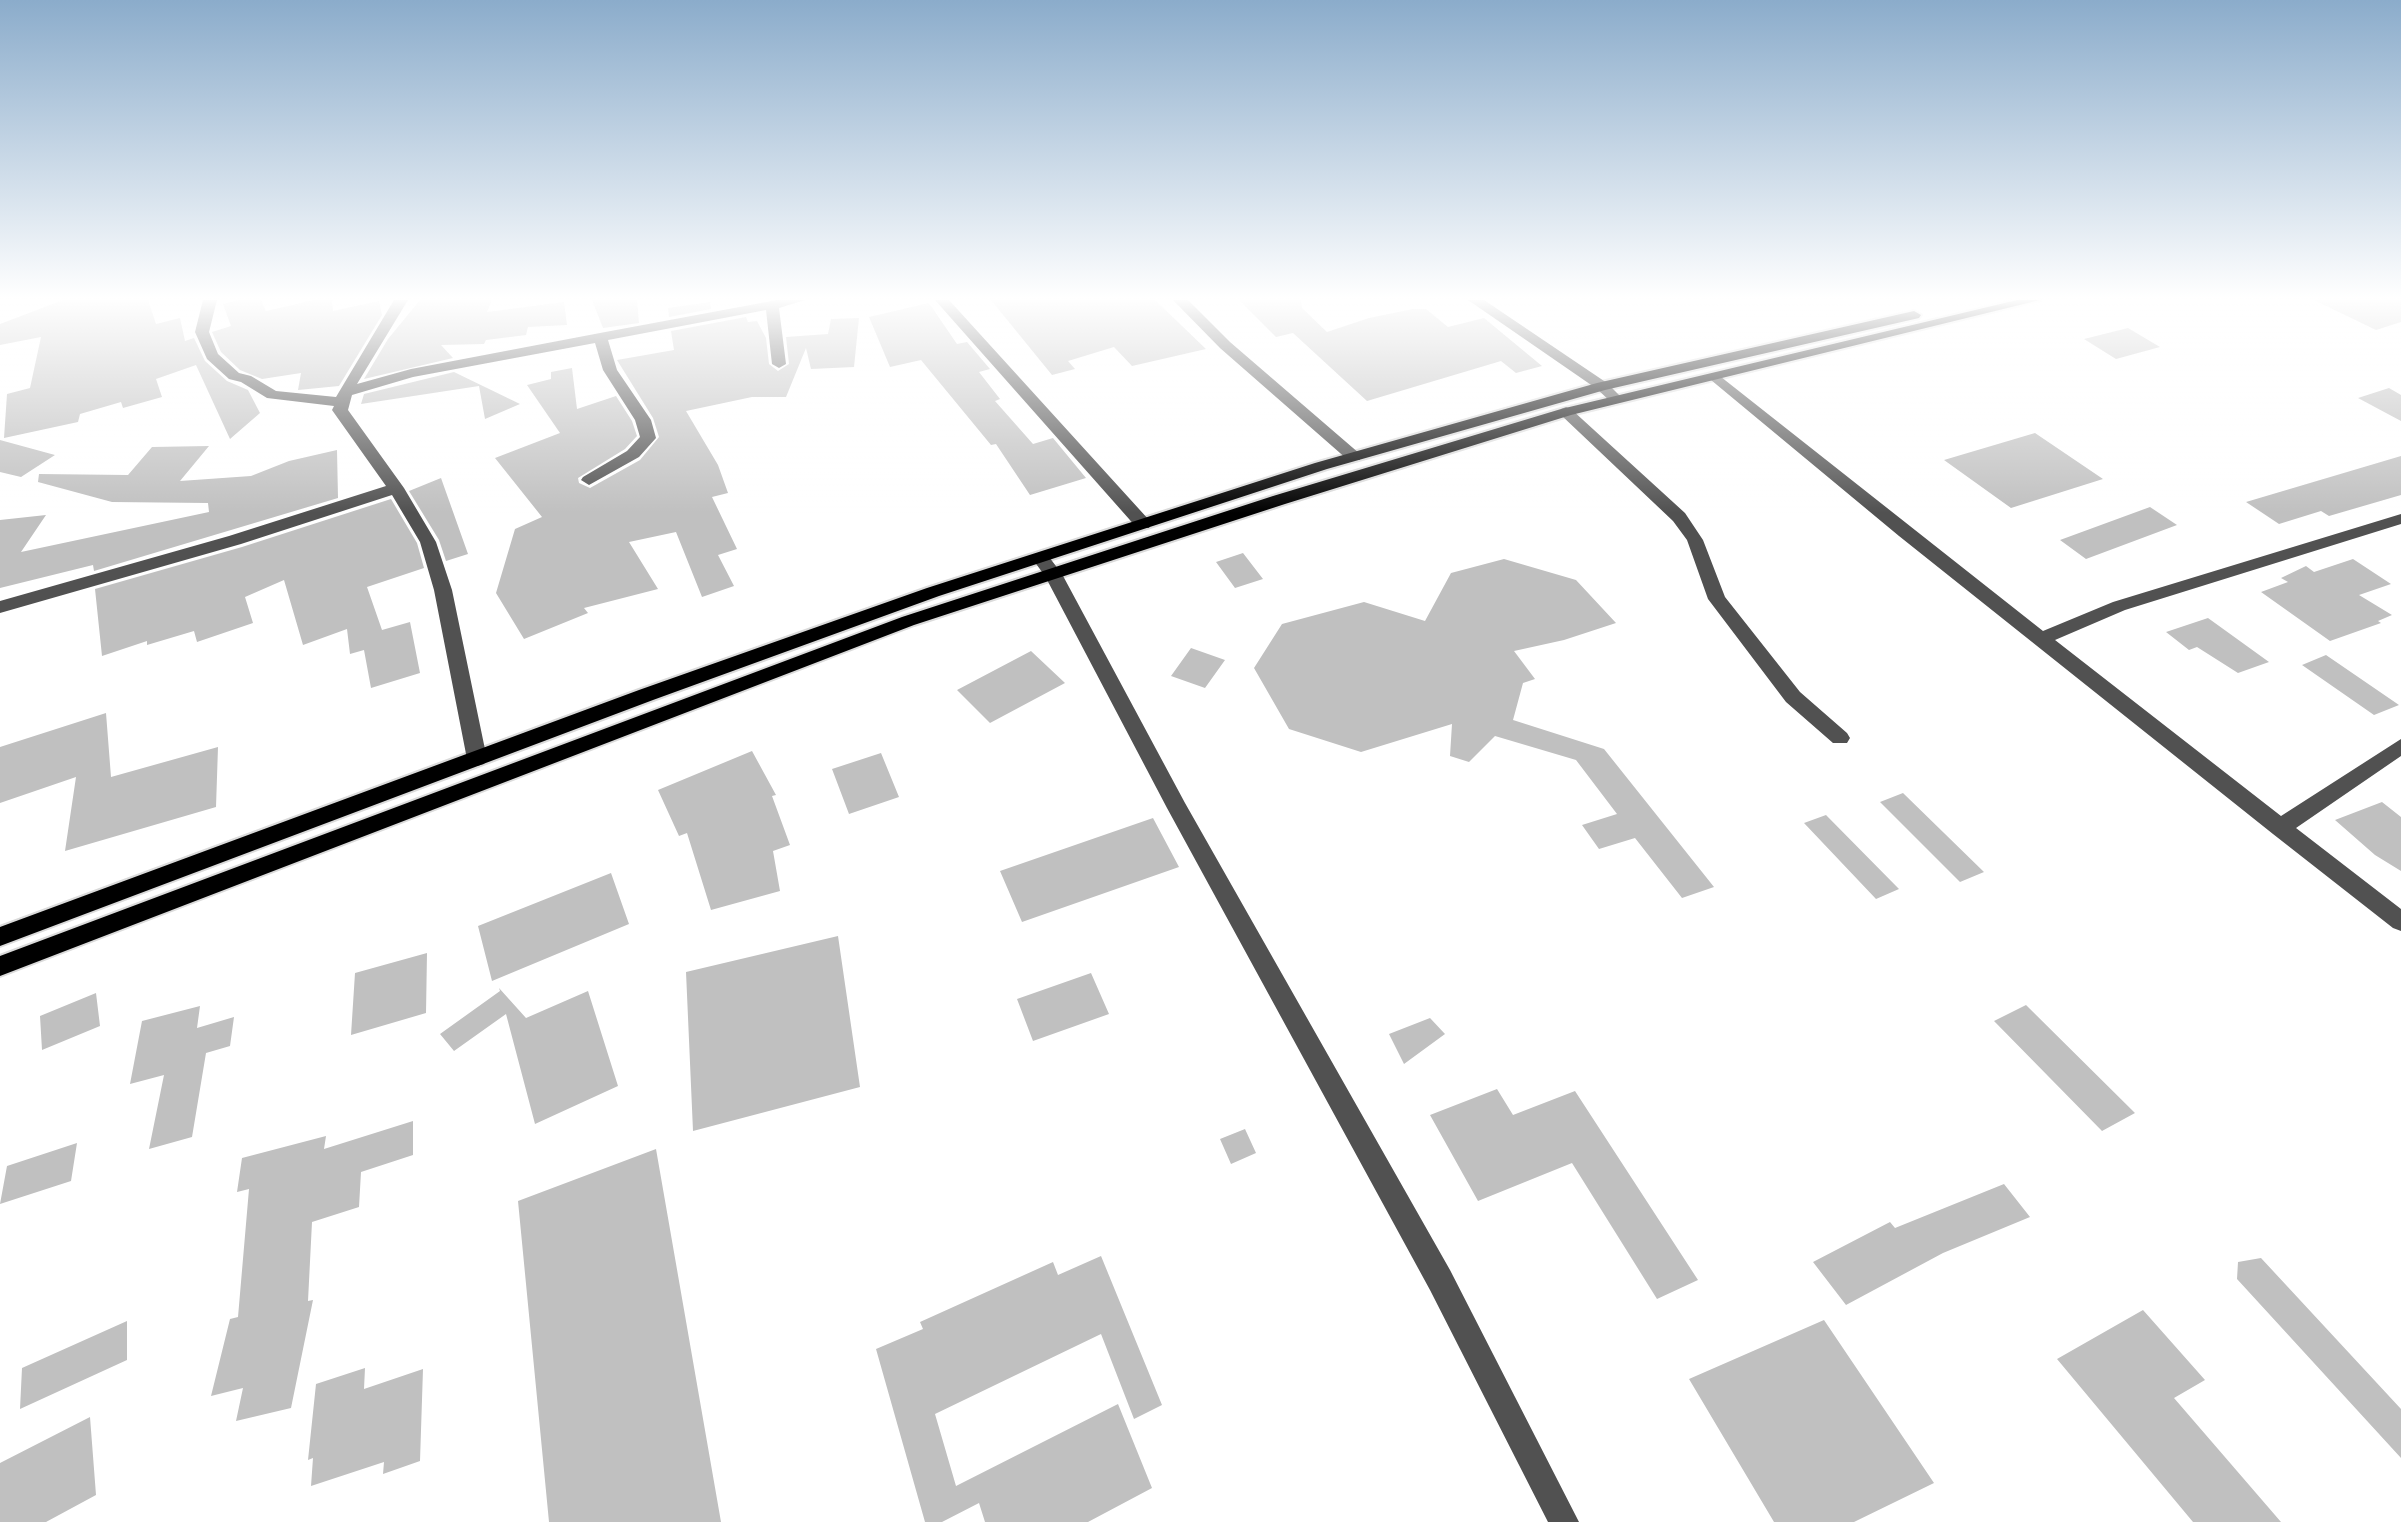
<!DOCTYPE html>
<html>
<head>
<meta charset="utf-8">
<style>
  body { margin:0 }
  canvas { display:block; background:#fff }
</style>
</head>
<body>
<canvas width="2401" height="1522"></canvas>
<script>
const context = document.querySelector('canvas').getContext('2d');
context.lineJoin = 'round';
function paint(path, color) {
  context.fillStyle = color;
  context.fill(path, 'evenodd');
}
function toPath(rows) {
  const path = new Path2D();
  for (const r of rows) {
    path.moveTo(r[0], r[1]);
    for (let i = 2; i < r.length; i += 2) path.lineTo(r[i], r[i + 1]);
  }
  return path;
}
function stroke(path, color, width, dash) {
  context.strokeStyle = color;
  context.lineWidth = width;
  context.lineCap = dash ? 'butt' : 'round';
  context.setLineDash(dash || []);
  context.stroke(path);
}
paint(toPath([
  [63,300,148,300,156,324,180,318,185,341,194,338,205,361,227,381,248,390,260,413,230,439,196,365,156,379,162,397,123,408,121,402,80,414,78,422,4,438,7,394,30,388,41,337,0,345,0,324],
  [240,300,261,300,266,311,314,300,332,300,333,311,379,301,382,315,339,386,298,390,301,373,262,379,240,370,221,352,212,332,231,326,223,304],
  [420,300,492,300,487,312,564,302,567,325,528,327,526,335,486,340,484,344,441,345,453,358,364,379,388,339],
  [592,300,637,300,639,323,603,328],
  [991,300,1155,300,1206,349,1132,366,1114,347,1068,361,1075,369,1052,375],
  [1239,300,1301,300,1302,308,1327,332,1369,318,1413,309,1426,309,1448,327,1484,318,1542,366,1516,373,1501,361,1367,401,1293,333,1276,337],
  [2314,300,2401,300,2401,322,2376,330],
  [710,302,711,309,669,317,668,308],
  [929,303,957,344,967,342,990,369,979,372,1000,399,995,401,1033,444,1053,438,1086,478,1030,495,996,444,991,445,921,360,890,367,869,317],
  [746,317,748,322,757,321,766,338,769,364,778,371,789,364,786,337,828,334,831,319,859,318,854,367,811,369,806,348,786,397,752,397,686,411,718,465,728,493,712,497,737,549,718,555,734,586,702,597,676,532,629,542,658,589,584,608,588,613,524,639,496,593,515,529,542,517,495,458,560,433,527,385,551,379,551,372,572,368,577,409,616,396,632,421,637,436,625,449,578,478,579,483,590,488,640,460,659,437,653,418,617,360,674,350,671,331],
  [2128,328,2160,347,2116,359,2084,339],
  [454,372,520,404,485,419,479,386,361,404,364,394],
  [2389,388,2401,395,2401,421,2358,398],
  [2035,433,2103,479,2011,508,1944,460],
  [0,440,55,455,21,477,0,472],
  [209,446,180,481,251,476,289,461,337,450,338,498,94,571,93,565,0,588,0,520,46,515,21,552,209,512,208,503,112,502,38,482,39,474,128,475,152,447],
  [2401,456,2401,495,2329,516,2321,511,2279,524,2246,502],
  [441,478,468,554,446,561,439,540,409,491],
  [391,499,417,543,424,568,367,587,382,630,410,622,420,673,371,688,364,650,350,654,347,629,303,645,284,580,245,597,253,623,197,642,194,631,147,645,147,641,102,656,95,589,242,547],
  [2150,507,2177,525,2086,559,2060,540],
  [1243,553,1263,579,1235,588,1216,562],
  [1504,559,1576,580,1616,623,1564,640,1514,651,1535,679,1523,683,1513,720,1604,749,1714,887,1682,898,1635,838,1599,849,1582,825,1617,814,1576,760,1495,736,1469,762,1450,756,1452,724,1361,752,1289,729,1254,668,1282,624,1364,602,1425,621,1451,573],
  [2353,559,2391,584,2359,595,2392,615,2378,621,2381,623,2330,641,2261,592,2288,582,2281,578,2306,566,2314,572],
  [2208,618,2269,662,2238,673,2197,647,2189,650,2166,632],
  [1191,648,1225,660,1205,688,1171,676],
  [1031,651,1065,683,990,723,957,690],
  [2326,655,2399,705,2374,715,2302,665],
  [106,713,111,777,218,747,216,807,65,851,76,777,0,803,0,747],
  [752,751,776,795,772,796,790,845,773,851,780,891,711,910,687,833,679,836,658,790],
  [881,753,899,797,849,814,832,769],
  [1903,793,1984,872,1960,882,1880,802],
  [2382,802,2401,817,2401,871,2375,855,2335,820],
  [1826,815,1899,889,1876,899,1804,823],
  [1153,818,1179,867,1022,922,1000,871],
  [611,873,629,924,492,981,478,926],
  [838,936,860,1087,693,1131,686,972],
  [427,953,426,1013,351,1035,355,973],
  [1091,973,1109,1014,1033,1041,1017,999],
  [499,988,526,1018,588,991,618,1086,535,1124,506,1014,454,1051,440,1034,500,991],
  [96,993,100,1026,42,1050,40,1016],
  [2026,1005,2135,1113,2102,1131,1994,1021],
  [200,1006,197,1028,234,1017,230,1046,206,1053,192,1137,149,1149,164,1075,130,1084,142,1021],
  [1430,1018,1445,1034,1404,1064,1389,1034],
  [1497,1089,1513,1115,1575,1091,1698,1280,1657,1299,1572,1163,1478,1201,1430,1115],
  [413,1121,413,1155,361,1172,359,1207,312,1222,308,1301,313,1300,291,1408,236,1421,243,1388,211,1396,230,1319,238,1317,249,1189,237,1192,242,1158,326,1136,324,1149],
  [1245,1129,1256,1153,1231,1164,1220,1139],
  [77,1143,71,1181,0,1204,7,1166],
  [656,1149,721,1522,549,1522,518,1201],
  [2004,1184,2030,1217,1943,1253,1846,1305,1813,1262,1890,1222,1895,1228],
  [1101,1256,1162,1405,1134,1419,1101,1334,935,1414,956,1486,1118,1404,1152,1488,1088,1522,985,1522,979,1503,942,1522,925,1522,876,1349,923,1329,920,1322,1053,1262,1058,1275],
  [2261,1258,2401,1409,2401,1458,2237,1279,2238,1262],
  [2143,1310,2205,1380,2174,1398,2281,1522,2193,1522,2057,1359],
  [1824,1320,1934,1483,1854,1522,1774,1522,1689,1379],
  [127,1321,127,1360,20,1409,22,1368],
  [365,1368,364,1389,423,1369,420,1461,383,1474,384,1462,311,1486,313,1458,308,1460,316,1384],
  [90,1417,96,1495,46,1522,0,1522,0,1463]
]), '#c0c0c0');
const major = toPath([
  [2017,300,2040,300,1571,415,1285,504,914,625,0,976,0,956,902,617,1273,496,1561,409,2017,300],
  [1914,311,1921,315,1919,318,1605,390,1327,469,939,596,653,700,0,946,0,927,639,690,927,588,1315,463,1597,383,1914,311]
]);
stroke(major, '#dbdbdb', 4);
paint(toPath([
  [203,300,217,300,209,332,218,354,239,373,251,376,276,391,336,397,394,300,408,300,357,384,411,369,600,333,777,300,805,300,779,308,786,364,779,368,772,364,766,310,608,340,617,370,651,420,656,438,639,457,589,485,581,480,583,477,627,451,640,437,635,420,603,370,595,343,413,377,352,395,348,410,404,488,436,542,452,590,487,759,484,764,477,766,470,764,467,759,434,590,420,542,392,495,241,544,0,613,0,601,229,536,386,486,332,410,334,406,267,398,241,382,229,379,207,359,195,332,203,300],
  [935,300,949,300,1149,520,1151,524,1149,528,1137,528,935,300],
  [1173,300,1188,300,1230,342,1360,454,1360,460,1348,460,1220,348,1173,300],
  [1468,300,1484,300,1607,383,1623,399,1621,402,1611,402,1597,389,1468,300],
  [1716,373,2043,631,2113,602,2401,514,2401,524,2125,610,2055,640,2281,816,2401,739,2401,756,2296,828,2401,909,2401,931,2393,928,2273,834,1899,536,1711,380,1711,374,1716,373],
  [1566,407,1571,409,1685,513,1703,540,1725,597,1800,692,1847,733,1850,738,1847,743,1833,743,1786,702,1708,599,1687,540,1673,521,1561,415,1561,409,1566,407],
  [1040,552,1046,553,1062,574,1185,803,1450,1270,1579,1522,1548,1522,1430,1290,1167,808,1045,576,1031,557,1040,552]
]), '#515151');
paint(major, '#000');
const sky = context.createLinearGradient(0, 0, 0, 513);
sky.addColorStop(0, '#8baccb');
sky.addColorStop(0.58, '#fff');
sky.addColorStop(1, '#ffffff00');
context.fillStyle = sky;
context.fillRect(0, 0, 2401, 513);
</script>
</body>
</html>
